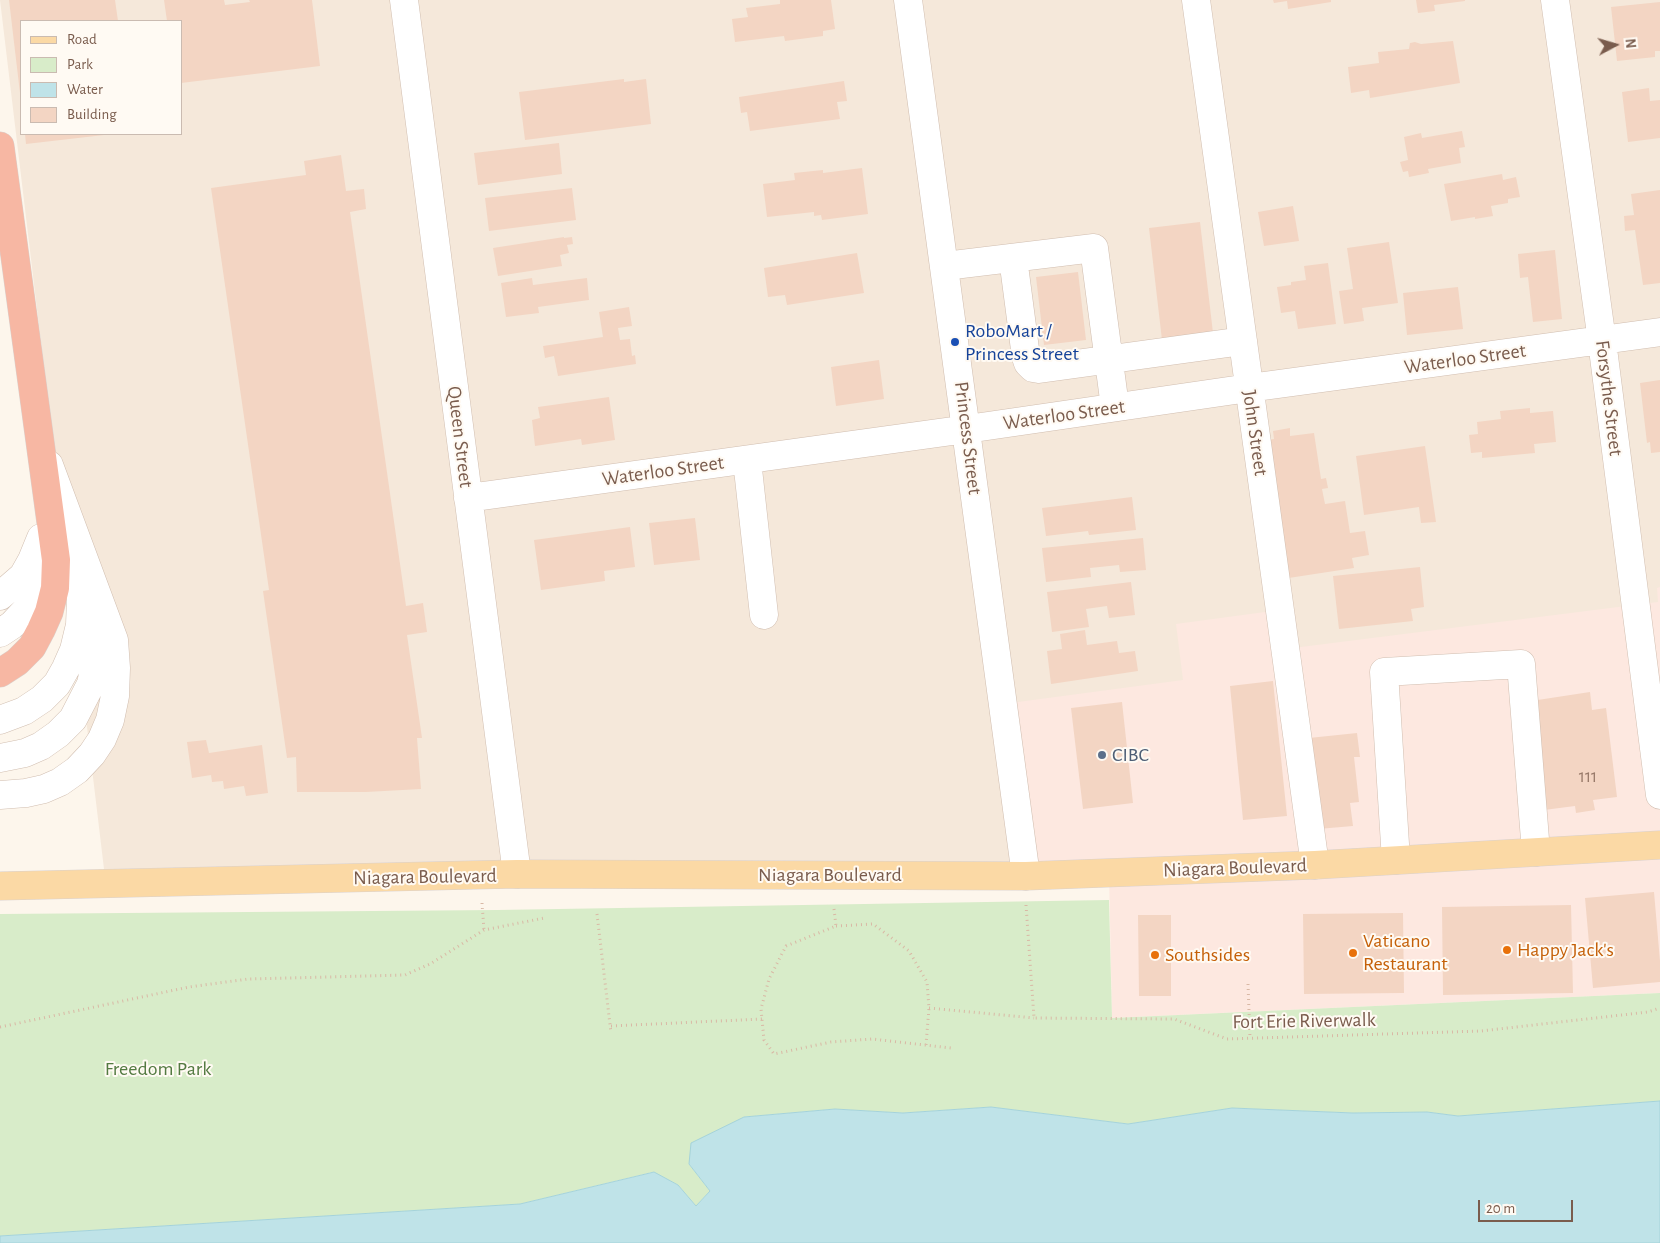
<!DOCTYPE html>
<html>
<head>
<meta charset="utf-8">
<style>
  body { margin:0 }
  #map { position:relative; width:1660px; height:1243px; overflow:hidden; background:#fdf6ec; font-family:"Alegreya Sans",sans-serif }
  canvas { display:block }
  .legend { position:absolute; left:20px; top:20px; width:162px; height:115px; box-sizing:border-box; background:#fffaf3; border:1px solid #cabbb1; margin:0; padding:6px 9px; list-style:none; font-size:15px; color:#7a5c4d }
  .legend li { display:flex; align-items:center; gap:10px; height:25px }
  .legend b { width:25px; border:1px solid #cabbb1 }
  .north { position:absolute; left:1590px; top:20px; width:50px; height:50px; -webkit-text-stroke:4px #fffaf3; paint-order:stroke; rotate:84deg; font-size:14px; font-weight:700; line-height:20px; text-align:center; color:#7a5c4d }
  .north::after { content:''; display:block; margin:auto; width:18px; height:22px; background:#7a5c4d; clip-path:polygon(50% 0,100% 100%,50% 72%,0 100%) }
  .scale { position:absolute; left:1478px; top:1200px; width:95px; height:22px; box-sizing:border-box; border:2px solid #7a5c4d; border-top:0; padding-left:6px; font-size:15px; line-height:18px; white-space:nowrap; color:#7a5c4d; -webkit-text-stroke:4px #fffaf3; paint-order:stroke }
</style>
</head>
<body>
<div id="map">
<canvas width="1660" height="1243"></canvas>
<ul class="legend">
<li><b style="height:6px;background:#fbd9a5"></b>Road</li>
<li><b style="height:14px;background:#d8ecc9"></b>Park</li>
<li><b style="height:14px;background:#bfe3e8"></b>Water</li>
<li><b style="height:14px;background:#f3d5c3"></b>Building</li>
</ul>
<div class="north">N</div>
<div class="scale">20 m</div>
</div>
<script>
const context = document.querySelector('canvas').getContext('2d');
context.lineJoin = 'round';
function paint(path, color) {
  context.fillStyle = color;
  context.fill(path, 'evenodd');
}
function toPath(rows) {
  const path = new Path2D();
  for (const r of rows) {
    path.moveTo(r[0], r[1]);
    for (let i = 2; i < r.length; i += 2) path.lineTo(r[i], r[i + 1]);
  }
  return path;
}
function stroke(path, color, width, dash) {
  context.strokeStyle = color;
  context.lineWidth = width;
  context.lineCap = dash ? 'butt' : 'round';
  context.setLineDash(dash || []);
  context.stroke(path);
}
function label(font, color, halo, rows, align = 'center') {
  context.font = font + ' "Alegreya Sans",sans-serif';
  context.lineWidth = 4;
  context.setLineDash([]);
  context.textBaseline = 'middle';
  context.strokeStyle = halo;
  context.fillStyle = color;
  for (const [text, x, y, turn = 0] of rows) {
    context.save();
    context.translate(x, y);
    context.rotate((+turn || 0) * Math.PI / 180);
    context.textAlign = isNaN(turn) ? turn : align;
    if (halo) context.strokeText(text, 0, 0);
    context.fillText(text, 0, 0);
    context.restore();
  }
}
paint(toPath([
  [0,0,1660,0,1660,827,1027,863,107,894],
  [21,21,181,21,181,134,21,134]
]), '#f5e8da');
paint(toPath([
  [1660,587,1660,993,1112,1018,1109,873,1026,876,1003,704,1183,680,1176,624,1280,610,1285,649,1658,602,1657,588]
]), '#fde8e0');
paint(toPath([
  [1109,900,1112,1018,1660,993,1660,1101,1458,1116,1427,1112,1353,1113,1232,1108,1128,1124,991,1107,903,1113,835,1109,744,1117,689,1164,710,1191,696,1206,678,1185,653,1172,520,1204,0,1236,0,914,497,910]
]), '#d8ecc9');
const water = toPath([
  [1660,1101,1660,1243,0,1243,0,1236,520,1204,654,1172,678,1185,696,1206,710,1191,689,1164,691,1143,744,1117,835,1109,903,1113,991,1107,1128,1124,1232,1108,1353,1113,1427,1112,1458,1116,1660,1101]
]);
paint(water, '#bfe3e8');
stroke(water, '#a5d3da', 1);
paint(toPath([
  [9,0,115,0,118,21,21,21,20,93],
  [164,0,224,0,225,5,250,2,249,0,312,0,320,66,181,83,181,21,167,21],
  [780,0,831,0,835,29,823,31,823,36,785,41,784,36,735,42,732,19,748,17,746,8,780,4],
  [1273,0,1331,0,1331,2,1288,9,1287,1,1274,3],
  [1416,0,1465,0,1465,1,1434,5,1435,11,1418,13],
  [1660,2,1660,51,1655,51,1655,57,1617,61,1611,7],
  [1453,41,1460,83,1370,98,1369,90,1351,93,1348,67,1379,63,1378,52,1409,49,1410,43,1415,42,1421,44],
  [624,79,624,82,646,79,651,124,525,140,519,92],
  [844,81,847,101,837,102,840,119,750,131,747,112,741,113,739,97],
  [1649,88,1650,101,1660,100,1660,138,1628,142,1622,92],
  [1462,131,1465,147,1459,148,1461,163,1428,169,1429,173,1409,177,1408,171,1403,172,1400,162,1408,160,1404,137,1421,133,1422,138],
  [25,134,104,134,104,135,26,144],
  [559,143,562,174,478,185,474,153],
  [341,155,346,191,364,189,366,209,350,212,406,606,423,603,427,632,407,635,422,738,417,738,421,789,366,792,297,792,296,757,287,758,263,591,269,590,211,188,306,175,304,161],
  [862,168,868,214,822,220,821,215,814,216,814,212,767,217,763,184,795,180,794,173,823,170,823,173],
  [1502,174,1503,180,1516,177,1520,197,1508,199,1508,203,1491,206,1493,216,1475,219,1475,217,1451,221,1444,184],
  [572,188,576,220,489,231,485,198],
  [1660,190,1660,283,1643,285,1635,230,1625,231,1624,216,1634,215,1631,194],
  [1293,206,1299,241,1264,246,1258,212],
  [1200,222,1213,333,1162,340,1149,228],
  [564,237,564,238,572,237,573,244,567,245,569,253,560,255,562,266,498,276,493,248],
  [1389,242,1398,303,1362,308,1364,321,1344,324,1339,291,1353,289,1347,248],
  [1555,250,1562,319,1533,322,1528,277,1520,278,1518,254],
  [857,253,864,293,787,305,785,295,768,297,764,268],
  [1328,263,1336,324,1298,329,1295,311,1281,313,1277,287,1291,285,1291,282,1306,280,1304,266],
  [1078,272,1086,340,1044,345,1036,277],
  [532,278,533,285,587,278,589,300,538,307,539,313,506,317,501,283],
  [1458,287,1463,329,1407,335,1403,293],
  [629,307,632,326,618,328,620,340,630,339,632,356,635,355,636,364,558,376,554,356,545,358,543,346,603,337,599,312],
  [879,360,884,399,836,406,831,367],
  [1660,380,1660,452,1651,453,1650,442,1647,443,1640,383],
  [609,397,615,440,582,445,581,439,535,446,532,420,540,418,538,407],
  [1530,408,1530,413,1553,411,1556,442,1534,444,1535,453,1482,458,1482,452,1471,453,1469,435,1478,434,1477,422,1501,419,1500,411],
  [1290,428,1290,436,1314,433,1321,479,1326,478,1328,488,1322,489,1325,504,1345,501,1350,533,1365,531,1369,555,1352,558,1354,568,1282,579,1260,441,1274,439,1273,431],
  [1425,446,1436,522,1421,523,1419,507,1364,515,1356,456],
  [1132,497,1136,530,1089,535,1088,531,1046,536,1042,508],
  [695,518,700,560,654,565,649,523],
  [630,527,635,567,604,571,605,581,541,590,534,540],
  [1143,538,1146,570,1120,572,1119,565,1090,568,1091,577,1046,582,1042,548],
  [1420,567,1424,607,1411,609,1413,621,1339,629,1333,576],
  [1131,582,1135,615,1109,618,1107,606,1086,609,1089,627,1052,632,1047,592],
  [1085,630,1087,645,1117,641,1119,653,1135,651,1138,671,1051,684,1047,651,1062,649,1060,634],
  [1273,681,1287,816,1243,820,1230,686],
  [1590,692,1592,710,1606,708,1617,797,1593,800,1595,810,1576,813,1575,806,1544,810,1531,701],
  [1122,702,1133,803,1083,809,1071,708],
  [1357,733,1360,757,1354,757,1359,802,1350,803,1353,826,1318,829,1309,738],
  [206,740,209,753,262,745,268,793,246,796,244,786,224,789,223,781,212,782,211,775,192,778,187,742],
  [1654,892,1660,961,1660,982,1593,988,1585,898],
  [1571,905,1573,993,1443,995,1442,907],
  [1403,913,1404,993,1304,994,1303,914],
  [1138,915,1171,915,1171,996,1139,996]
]), '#f3d5c3');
const minor = toPath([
  [404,0,517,874],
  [908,0,1026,876],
  [1196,0,1315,865],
  [1555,0,1602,341,1660,795],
  [1013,258,1026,357,1028,363,1033,368,1039,369,1243,341],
  [945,266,1094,248,1115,407],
  [747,460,764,615],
  [468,498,967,429,1249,388,1660,332],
  [0,596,23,576,32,560,41,538],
  [0,633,12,625,27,609,37,593,45,575,50,547],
  [0,720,24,711,42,699,57,684,66,668,74,650,80,625,81,598,77,569],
  [0,758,25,753,41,746,58,734,73,719,91,684,96,660,96,623],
  [0,795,26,793,44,789,60,782,77,770,92,754,102,739,110,720,115,696,116,668,114,640,49,465],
  [1396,860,1384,672,1521,664,1536,852]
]);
const major = toPath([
  [0,886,517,874,1026,876,1315,865,1660,845]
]);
const highway = toPath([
  [0,146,56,560,55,588,49,612,41,630,32,647,17,662,0,673]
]);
stroke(minor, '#d1beb0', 29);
stroke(major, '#dad1cd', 29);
stroke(highway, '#dad1cd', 29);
stroke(toPath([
  [482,903,484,930],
  [1026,905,1034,1018,1174,1019,1227,1039,1481,1031,1648,1012,1660,1008],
  [834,909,836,926,786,946,769,979,761,1009,764,1040,774,1054,831,1042,872,1039,951,1048],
  [597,914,611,1033],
  [836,926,873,924,909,951,927,982,929,1008,926,1045],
  [1248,984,1250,1038],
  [929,1008,1034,1018],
  [611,1026,762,1019],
  [0,1027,189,987,248,979,405,975,430,964,484,930,544,918]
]), '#d9b8a5', 3, [1, 4]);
stroke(minor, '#fff', 28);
stroke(major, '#fbd9a5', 28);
stroke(highway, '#f7b7a3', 28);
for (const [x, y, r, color] of [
  [955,342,5,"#1a4fb4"],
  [1102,755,5,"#5c6f8a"],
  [1507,950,5,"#e8710a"],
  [1353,953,5,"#e8710a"],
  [1155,955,5,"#e8710a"]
]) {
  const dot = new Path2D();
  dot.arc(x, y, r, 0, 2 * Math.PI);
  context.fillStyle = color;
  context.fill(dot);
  stroke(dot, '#fffaf3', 2);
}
label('18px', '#987a6a', null, [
  ["111",1588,777]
]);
label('20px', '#164399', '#fffaf3', [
  ["RoboMart /",965,331],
  ["Princess Street",965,354]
], 'left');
label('20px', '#7a5c4d', '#fffaf3', [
  ["Waterloo Street",1465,359,-8],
  ["Forsythe Street",1609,398,83],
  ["Waterloo Street",1064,415,-8],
  ["John Street",1255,433,82],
  ["Queen Street",460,437,83],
  ["Princess Street",968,438,83],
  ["Waterloo Street",663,471,-8],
  ["Niagara Boulevard",1235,868,-2],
  ["Niagara Boulevard",830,875],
  ["Niagara Boulevard",425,877,-1],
  ["Fort Erie Riverwalk",1304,1021,-1]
]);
label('20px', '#4e5e75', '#fffaf3', [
  ["CIBC",1112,755]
], 'left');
label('20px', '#c56008', '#fffaf3', [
  ["Vaticano",1363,941],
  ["Restaurant",1363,964],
  ["Happy Jack's",1517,950],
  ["Southsides",1165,955]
], 'left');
label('20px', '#537a41', '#fffaf3', [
  ["Freedom Park",158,1069]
]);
</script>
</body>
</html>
